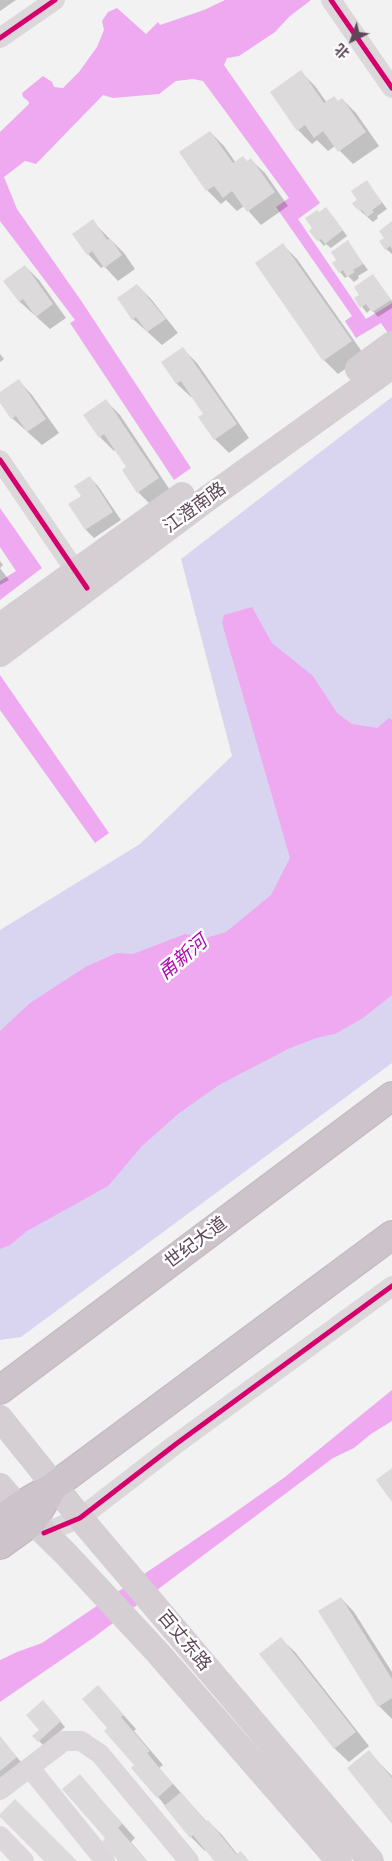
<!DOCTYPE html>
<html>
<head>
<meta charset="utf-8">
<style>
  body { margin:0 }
  #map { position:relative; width:392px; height:1861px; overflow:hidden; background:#f1f2f1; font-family:"IBM Plex Sans","Noto Sans SC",sans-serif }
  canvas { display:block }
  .north { position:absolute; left:327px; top:15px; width:50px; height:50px; -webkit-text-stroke:4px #fff; paint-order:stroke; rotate:222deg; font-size:14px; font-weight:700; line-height:20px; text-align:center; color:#5f4759 }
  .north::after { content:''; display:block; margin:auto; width:18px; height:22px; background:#5f4759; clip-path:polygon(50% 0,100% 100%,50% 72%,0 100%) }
</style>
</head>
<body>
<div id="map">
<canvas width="392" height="1861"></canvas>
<div class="north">北</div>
</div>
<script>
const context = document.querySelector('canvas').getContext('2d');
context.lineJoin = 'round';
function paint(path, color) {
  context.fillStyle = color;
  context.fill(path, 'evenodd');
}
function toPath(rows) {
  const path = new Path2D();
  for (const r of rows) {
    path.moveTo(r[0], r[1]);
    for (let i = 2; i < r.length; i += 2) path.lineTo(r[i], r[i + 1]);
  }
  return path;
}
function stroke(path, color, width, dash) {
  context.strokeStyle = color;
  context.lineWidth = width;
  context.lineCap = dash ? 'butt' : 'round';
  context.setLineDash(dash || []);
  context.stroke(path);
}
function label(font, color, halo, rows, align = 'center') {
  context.font = font + ' "IBM Plex Sans","Noto Sans SC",sans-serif';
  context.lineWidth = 5;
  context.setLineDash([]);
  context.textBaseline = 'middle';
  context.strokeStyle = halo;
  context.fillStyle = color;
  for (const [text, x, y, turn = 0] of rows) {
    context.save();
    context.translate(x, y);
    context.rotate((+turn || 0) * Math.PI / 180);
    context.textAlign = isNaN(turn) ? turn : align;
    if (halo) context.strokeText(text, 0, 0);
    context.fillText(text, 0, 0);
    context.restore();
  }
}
paint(toPath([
  [392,397,392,1063,21,1337,0,1340,0,930,140,844,232,756,181,559]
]), '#d9d5f1');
paint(toPath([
  [225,0,311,0,290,16,275,32,239,56,227,58,224,65,320,203,298,219,366,319,392,303,392,339,381,323,356,338,345,321,352,316,276,207,289,198,203,81,193,79,176,81,159,94,113,98,103,95,36,164,25,161,4,177,17,209,82,302,191,468,174,480,70,323,75,320,0,221,0,132,29,104,28,101,23,97,22,93,43,76,52,82,54,87,63,88,79,72,97,47,104,30,102,21,108,12,117,8,146,34,158,22,160,25,204,10],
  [0,508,42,568,0,600,0,581,16,571,0,547],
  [252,607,272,643,313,676,337,713,352,724,377,728,389,718,392,720,392,995,363,1018,335,1034,316,1038,288,1049,219,1085,178,1114,142,1146,108,1186,27,1231,10,1245,0,1249,0,1031,30,1003,87,966,117,953,133,954,185,934,206,938,226,932,271,895,290,858,222,623,224,615],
  [0,675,109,833,95,843,0,710],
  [392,1390,392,1421,371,1434,354,1448,333,1458,93,1638,0,1702,0,1660,17,1652,42,1643,227,1518,285,1477]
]), '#efa9f0');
paint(toPath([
  [0,0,16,0,0,11],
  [301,72,315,86,327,103,338,102,342,99,356,113,379,146,353,164,335,146,328,151,317,140,312,144,298,130],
  [210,132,224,146,236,163,247,162,251,160,265,173,288,206,261,225,244,206,237,211,226,200,221,204,207,190,181,153],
  [367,182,387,209,377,216,378,218,373,222,357,208],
  [319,214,331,214,347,236,331,248,326,244,324,246,311,231],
  [92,221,124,253,135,269,118,281,104,266,101,268,88,254],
  [392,223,392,254,386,249,386,238],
  [347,242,368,270,358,276,359,278,354,282,348,276,345,278,340,272,338,261],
  [283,245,297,259,365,356,338,374,324,360,257,263],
  [25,266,39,280,66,318,50,329,20,302,5,281],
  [373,275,392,301,392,308,378,317,371,309,367,313,356,299,361,295],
  [137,285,151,299,178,333,162,345,133,319],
  [183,349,197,363,249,438,229,453,215,439,205,414,193,396,191,397,177,384,163,363],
  [0,354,4,359,0,362],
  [19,381,32,395,59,433,42,445,12,418,0,400,0,394],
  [106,401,120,415,172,493,152,506,138,492,123,470,128,468,116,449,114,451,100,437],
  [90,478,98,486,121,520,94,538,86,530,70,505,82,497],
  [0,561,3,565,0,568,9,580,0,585],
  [341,1598,354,1612,392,1672,392,1719,379,1706],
  [281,1639,295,1652,369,1746,349,1762,335,1749,261,1655],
  [98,1687,136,1729,134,1731,163,1765,159,1768,182,1794,207,1822,208,1821,222,1835,238,1855,249,1861,216,1861,206,1850,205,1851,191,1837,158,1797,109,1728],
  [48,1707,65,1727,44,1746,34,1736,41,1730],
  [0,1738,22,1763,0,1781],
  [369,1752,392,1776,392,1822],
  [80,1776,135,1838,131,1842,147,1861,120,1861]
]), '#0003');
paint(toPath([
  [301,70,324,103,334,96,338,101,342,98,366,132,338,152,323,131,314,138,305,125,297,131,270,92],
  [210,131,233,163,243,156,247,161,251,158,275,192,247,212,232,191,223,198,214,186,206,191,179,152],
  [367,180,382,203,372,210,374,212,367,217,362,210,360,211,357,208,356,209,352,203,357,200,351,191],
  [326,207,343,230,325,244,321,239,317,241,309,231,312,228,305,218,317,210,319,212],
  [93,219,107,240,110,238,122,255,104,268,92,251,87,255,72,234],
  [392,221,392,249,390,246,385,250,379,241,384,238,379,231],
  [348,240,363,264,353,270,355,272,347,277,343,270,339,273,332,263,336,260,331,252],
  [283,243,352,341,323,361,255,263],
  [25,265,53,304,36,317,23,299,19,302,3,281],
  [373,274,391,300,372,312,366,304,360,308,354,298,359,295,354,287],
  [137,284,166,319,147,332,136,317,132,320,117,298],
  [183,347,237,424,214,440,198,417,203,414,181,381,176,384,161,362],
  [19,379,46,419,27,432,16,416,11,419,0,403,0,392],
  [106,399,159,478,137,493,122,470,126,467,104,434,99,438,83,415],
  [90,476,113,512,85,530,68,504,81,496,74,486],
  [392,1468,392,1502,376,1480],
  [341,1597,392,1679,392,1698,378,1707,318,1611],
  [281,1637,356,1732,334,1749,259,1654],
  [98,1685,124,1715,121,1717,150,1751,147,1753,173,1784,157,1798,131,1768,134,1765,104,1731,107,1728,82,1699],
  [43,1700,61,1721,38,1742,32,1736,39,1730,26,1715],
  [0,1736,17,1757,0,1771],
  [369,1750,392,1778,392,1824,347,1768],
  [80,1774,122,1824,118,1828,147,1861,118,1861,102,1842,105,1838,62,1789],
  [181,1792,206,1822,208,1820,236,1854,241,1851,249,1861,214,1861,193,1835,190,1838,164,1806],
  [15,1799,77,1861,44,1861,0,1817,0,1814]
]), '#dddadc');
const highway = toPath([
  [0,1390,392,1096],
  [0,1520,18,1507,54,1486,392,1235],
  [0,1545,32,1522,52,1489]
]);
stroke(highway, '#c1b6bd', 30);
stroke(toPath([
  [331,0,392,88],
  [0,38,55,0],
  [0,460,83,582],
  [44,1533,80,1518,176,1444,392,1286],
  [30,1768,105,1861],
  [0,1790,64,1741,81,1741,100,1754,189,1861],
  [0,1836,24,1861]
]), '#dcd7da', 20);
stroke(toPath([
  [358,369,392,344],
  [0,626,182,495],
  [0,654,204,501,392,366],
  [0,1418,86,1525,371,1861],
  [0,1486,18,1507,65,1553,158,1653,339,1861]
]), '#d5ced3', 26);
stroke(highway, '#cdc3cb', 28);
stroke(toPath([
  [331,0,392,88],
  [0,38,55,0],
  [0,460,87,588],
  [44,1533,80,1518,176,1444,392,1286]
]), '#d6006c', 5);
label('18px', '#5f4759', '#fff', [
  ["江澄南路",195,508,-36],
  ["世纪大道",196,1243,-37],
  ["百丈东路",184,1641,50]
]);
label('italic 19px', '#b007b2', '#fff', [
  ["甬新河",183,958,-40]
]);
</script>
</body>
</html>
